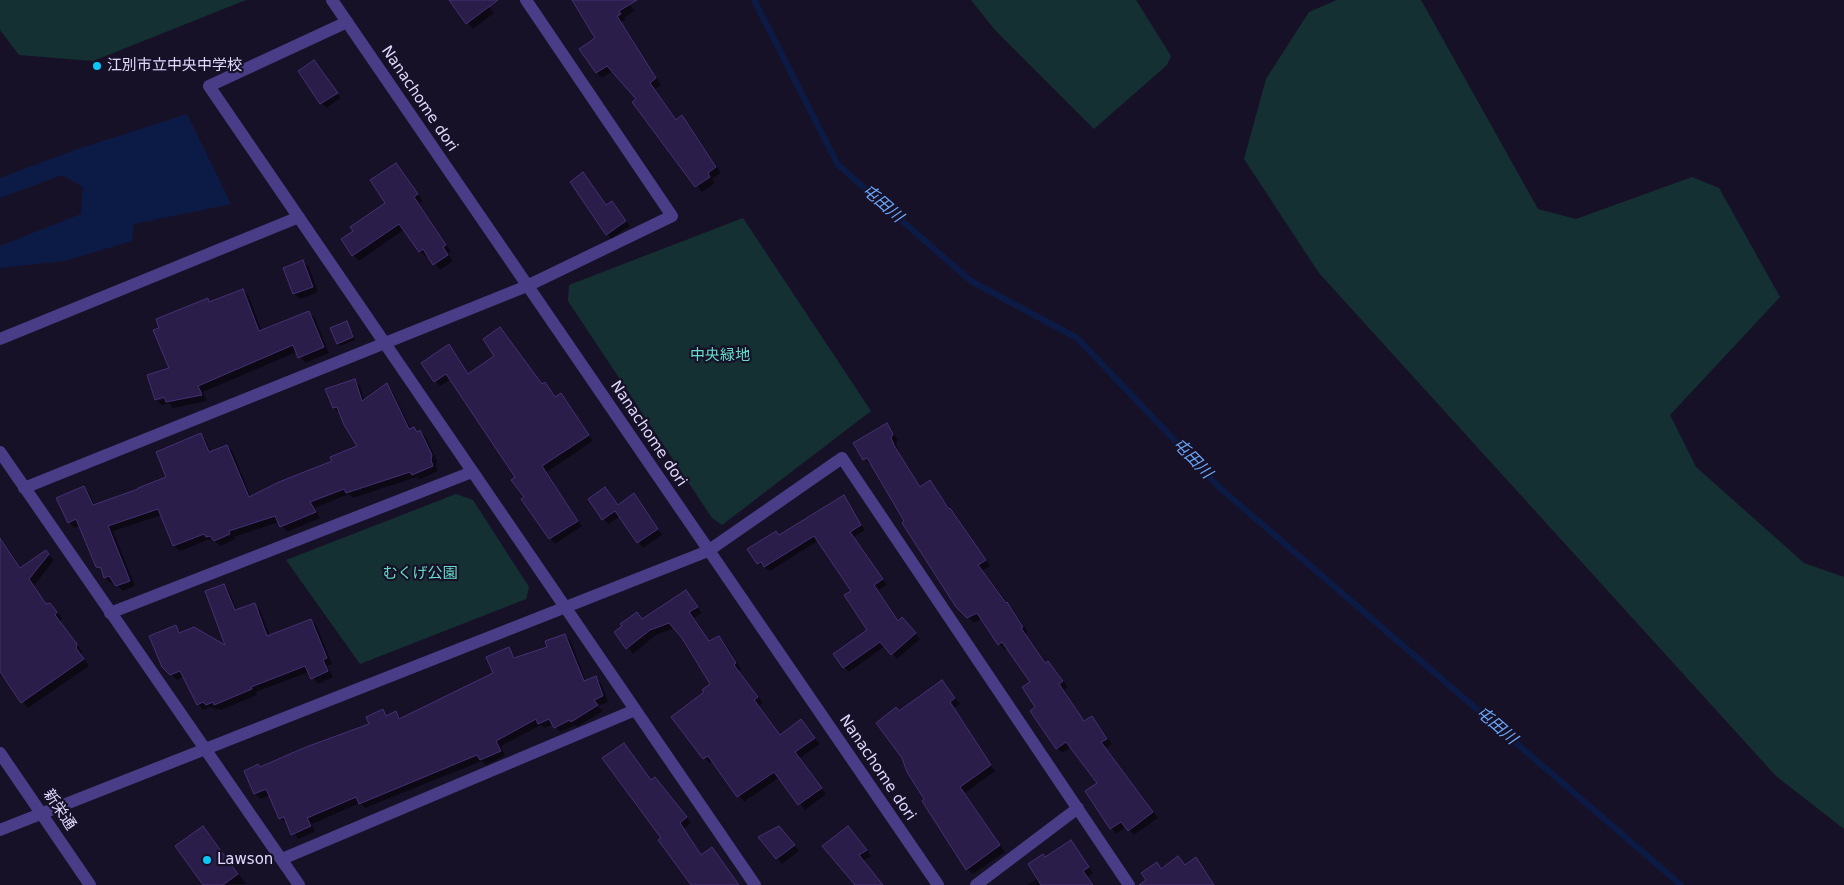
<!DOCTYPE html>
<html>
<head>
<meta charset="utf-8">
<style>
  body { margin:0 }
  canvas { display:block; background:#171128 }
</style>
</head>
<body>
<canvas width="1844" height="885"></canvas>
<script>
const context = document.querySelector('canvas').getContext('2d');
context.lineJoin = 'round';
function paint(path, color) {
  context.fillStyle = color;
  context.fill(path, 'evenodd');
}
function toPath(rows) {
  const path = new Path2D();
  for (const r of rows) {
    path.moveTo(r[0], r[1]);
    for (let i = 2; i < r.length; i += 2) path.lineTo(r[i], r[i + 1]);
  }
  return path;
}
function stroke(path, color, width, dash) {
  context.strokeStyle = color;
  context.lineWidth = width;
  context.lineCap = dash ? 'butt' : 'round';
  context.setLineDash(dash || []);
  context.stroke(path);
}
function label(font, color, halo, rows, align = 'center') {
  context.font = font + ' "DejaVu Sans","Noto Sans JP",sans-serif';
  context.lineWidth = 4.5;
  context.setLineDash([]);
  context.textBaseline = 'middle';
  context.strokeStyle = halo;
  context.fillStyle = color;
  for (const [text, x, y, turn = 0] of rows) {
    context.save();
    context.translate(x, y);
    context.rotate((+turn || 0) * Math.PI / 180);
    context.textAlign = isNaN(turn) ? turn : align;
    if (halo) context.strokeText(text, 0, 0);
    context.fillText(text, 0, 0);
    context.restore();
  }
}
paint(toPath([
  [0,0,246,0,93,61,19,55,0,30],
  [971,0,1136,0,1171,56,1167,65,1094,129,995,30],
  [1337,0,1421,0,1538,209,1576,219,1692,177,1719,188,1780,297,1670,415,1696,467,1804,563,1844,577,1844,829,1776,776,1319,273,1244,159,1266,79,1309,12],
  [743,218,871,411,722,525,712,518,568,301,569,285],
  [456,494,473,500,529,587,526,599,360,664,286,560]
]), '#143032');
paint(toPath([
  [187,114,231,204,134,224,132,241,64,261,0,268,0,246,81,214,83,187,62,175,0,198,0,178,72,151]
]), '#0c1b46');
paint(toPath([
  [450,0,484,0,494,13,473,29],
  [572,0,627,0,634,11,624,18,626,20,621,22,661,85,655,89,677,121,682,117,688,123,721,173,712,179,715,183,702,192,634,102,638,99,613,71,602,78,597,73,580,50,597,39],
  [318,66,341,98,326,108,300,72],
  [401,171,423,201,419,203,451,252,448,254,453,261,440,270,428,255,426,257,420,251,405,229,359,261,353,255,387,203],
  [572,182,606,206,616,207,630,226,611,239],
  [303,261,309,267,318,292,300,299,294,294],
  [243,290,249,296,262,332,309,313,315,318,329,353,305,363,297,352,203,392,207,401,173,408,169,403,162,405,156,400,207,300,210,302],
  [169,394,170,397,158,401,158,398],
  [346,322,355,340,340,346,338,343],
  [505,334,543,385,545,384,556,398,561,395,566,400,593,441,547,472,582,526,555,544,522,499,526,497,517,477,451,379,440,386,435,381,449,346,469,374,496,356],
  [354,380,360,386,365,401,386,384,392,390,411,429,420,431,426,437,437,461,436,467,438,471,419,480,417,477,353,498,349,494,315,508,320,518,287,532,279,522,234,537,235,539,221,546,210,539,180,551,174,546,162,515,113,531,135,586,123,591,114,582,110,583,105,577,80,526,74,528,69,522,84,487,89,493,95,505,140,490,168,477,200,434,206,440,211,453,227,446,233,452,251,497,334,462,359,446,340,414,334,408,327,390],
  [887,425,898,440,896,444,900,454,921,488,930,482,956,515,990,566,982,571,1013,609,1028,632,1025,634,1046,664,1048,662,1054,668,1068,687,1064,690,1085,722,1091,717,1097,723,1112,744,1106,748,1158,818,1134,835,1126,827,1116,834,1111,828,1087,792,1099,784,1072,747,1062,753,1057,748,1037,707,1032,682,1007,648,1005,650,999,644,982,618,974,623,957,606,871,463,869,464,864,459],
  [605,488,619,506,634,495,662,535,643,548,620,516,609,524,603,519],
  [844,497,865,530,854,537,887,585,878,590,899,622,907,624,920,639,897,659,885,646,849,672,844,667,869,630,853,591,818,541,770,571,758,563,780,536],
  [0,536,22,569,46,552,54,560,34,586,47,605,50,604,62,618,60,622,82,651,81,655,89,666,28,708,0,675],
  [224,585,229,591,237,610,255,604,260,610,270,636,311,621,317,626,332,664,327,666,333,677,318,684,309,672,256,692,257,695,221,710,209,707,203,710,198,704,184,677,177,680,163,667,175,626,182,634,227,648],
  [686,591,702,613,694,618,710,642,719,637,725,643,741,669,739,671,763,703,759,706,781,736,801,721,820,744,800,758,826,794,805,810,780,777,744,802,713,761,710,763,704,758,705,692,712,684,683,637,675,628,656,635,633,654,616,632,637,613,643,620],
  [565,635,571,641,586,682,595,678,601,683,608,702,598,706,603,711,577,727,576,725,560,732,553,724,545,728,541,725,501,746,505,756,486,765,482,761,365,808,360,803,312,824,315,832,298,839,288,823,280,819,270,795,261,799,255,793,261,768,370,724,383,711,388,716,395,713,401,719,494,674,509,649,517,659,549,648],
  [942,682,960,704,954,708,995,771,965,793,1005,852,973,874,967,869,926,800,899,712],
  [624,745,652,781,655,779,661,784,691,823,684,829,702,856,712,849,739,885,692,885,663,839],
  [203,828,212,837,246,884,205,885],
  [785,833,799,851,782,864,760,838],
  [853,833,871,856,863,861,883,885,856,885],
  [1070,841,1093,873,1088,877,1094,885,1027,885,1038,878,1045,858]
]), '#0007');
stroke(toPath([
  [754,0,838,165,971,281,1077,338,1220,488,1681,885]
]), '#0c1b46', 6);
const building = toPath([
  [449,0,498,0,466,24,449,0],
  [572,0,637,0,619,11,621,14,617,16,656,78,650,83,676,120,682,115,716,167,708,173,710,177,695,187,632,102,636,99,607,66,596,73,579,49,595,38,572,0],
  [314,60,338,93,320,104,298,71,314,60],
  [396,163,418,194,414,197,446,245,443,247,448,255,433,265,423,249,419,252,399,224,352,256,341,239,353,231,350,227,385,203,370,180,396,163],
  [583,172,606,205,612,201,626,221,606,235,570,182,583,172],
  [303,260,313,287,293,294,283,268,303,260],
  [243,289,259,331,309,311,324,347,298,358,293,345,198,386,202,395,166,402,164,397,155,400,147,375,169,368,153,330,159,328,156,319,208,298,209,302,243,289],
  [347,321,353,337,337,344,330,328,347,321],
  [500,327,542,384,545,382,555,397,561,393,589,435,542,466,578,521,549,539,521,499,524,497,511,480,515,477,446,374,434,382,421,363,449,344,468,374,494,356,483,339,500,327],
  [355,379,362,401,387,383,409,429,414,427,417,432,420,430,432,455,431,460,433,466,412,475,410,472,346,493,344,489,310,502,316,512,280,527,275,516,229,531,230,534,214,541,210,536,206,537,204,534,173,546,158,509,108,526,130,581,116,586,109,576,104,578,101,568,96,567,76,519,68,523,56,498,84,486,93,505,138,489,138,488,166,477,156,452,201,433,209,452,227,445,249,497,279,482,332,461,330,457,357,446,344,425,337,407,333,408,325,389,355,379],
  [887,423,893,434,891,438,895,447,920,487,930,480,949,509,950,508,986,560,978,565,1006,603,1007,602,1023,627,1021,628,1045,663,1048,661,1063,681,1059,684,1084,721,1092,716,1107,739,1101,742,1153,812,1128,831,1121,822,1110,829,1085,791,1097,783,1066,742,1056,749,1030,711,1035,707,1022,687,1030,682,1002,642,998,645,977,613,967,618,956,607,902,523,904,521,867,458,863,460,853,443,887,423],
  [605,487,618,505,634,493,658,529,637,543,615,511,602,520,588,499,605,487],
  [844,495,861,525,850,532,883,579,874,585,898,621,902,617,916,633,891,655,880,642,843,668,833,654,867,630,844,595,851,591,814,536,764,567,761,562,757,564,747,549,776,531,779,535,844,495],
  [0,538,20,568,46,550,49,554,29,579,46,604,50,603,57,612,55,615,77,644,76,648,84,659,21,703,0,672,0,538],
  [224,584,235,610,255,603,267,636,311,619,327,658,323,660,328,671,311,679,305,666,251,687,252,689,214,705,213,702,206,705,203,702,197,705,180,671,170,675,162,667,149,636,176,625,179,633,194,627,225,645,205,591,224,584],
  [686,590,698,607,689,612,709,641,719,636,736,663,734,665,758,697,754,700,780,735,801,719,815,738,795,752,822,788,798,805,774,772,737,797,708,756,703,759,671,717,704,692,702,690,710,684,682,638,669,623,650,630,626,649,614,632,622,626,620,624,637,612,642,619,686,590],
  [565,634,584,681,596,676,603,696,594,700,598,705,571,722,570,720,554,728,549,719,538,724,536,719,496,741,501,751,480,760,477,755,359,804,356,797,307,818,311,826,291,835,284,817,279,819,266,789,254,794,244,771,258,764,260,767,306,747,369,724,366,717,383,709,386,716,396,711,399,719,493,673,486,657,509,647,514,658,547,647,545,641,565,634],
  [942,680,955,698,950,702,991,765,960,787,1000,845,966,870,922,801,924,799,907,772,902,758,876,723,896,707,899,711,942,680],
  [624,743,651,780,655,777,687,817,680,823,701,855,712,847,739,885,691,885,658,840,661,838,602,758,624,743],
  [203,826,238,874,223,885,203,885,175,846,203,826],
  [779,826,795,845,776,859,758,837,779,826],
  [848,826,867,850,859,855,883,885,855,885,822,846,848,826],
  [1071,840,1089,867,1083,871,1093,885,1041,885,1028,864,1043,854,1045,857,1071,840],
  [1178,856,1185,865,1196,857,1214,885,1139,885,1146,880,1141,873,1157,862,1161,869,1178,856]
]);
paint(building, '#2b1d49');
stroke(building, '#453074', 1);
stroke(toPath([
  [347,22,209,86,755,885],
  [0,339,299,217],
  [0,452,299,885],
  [24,488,527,286,672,216,526,0],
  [110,613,472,472],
  [0,753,90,885],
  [0,830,708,551,842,458,1129,885],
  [282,859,635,710],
  [976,885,1078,808]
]), '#483d86', 12);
stroke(toPath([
  [332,0,938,885]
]), '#483d86', 12);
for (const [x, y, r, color] of [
  [97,66,5,"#0bc7f8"],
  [207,860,5,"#0bc7f8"]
]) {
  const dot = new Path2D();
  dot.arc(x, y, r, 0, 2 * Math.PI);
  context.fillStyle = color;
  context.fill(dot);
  stroke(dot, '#171128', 2);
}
label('15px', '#e1d9fe', '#171128', [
  ["江別市立中央中学校",107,66],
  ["Lawson",217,860]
], 'left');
label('15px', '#e1d9fe', '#171128', [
  ["Nanachome dori",419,99,56],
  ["Nanachome dori",648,434,56],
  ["Nanachome dori",877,768,56],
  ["新栄通",59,810,56]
]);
label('15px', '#6dc', '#171128', [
  ["中央緑地",720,356],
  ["むくげ公園",420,574]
]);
label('italic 16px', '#6aa8fb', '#171128', [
  ["屯田川",882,204,41],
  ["屯田川",1192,459,46],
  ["屯田川",1496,726,41]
]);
</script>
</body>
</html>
